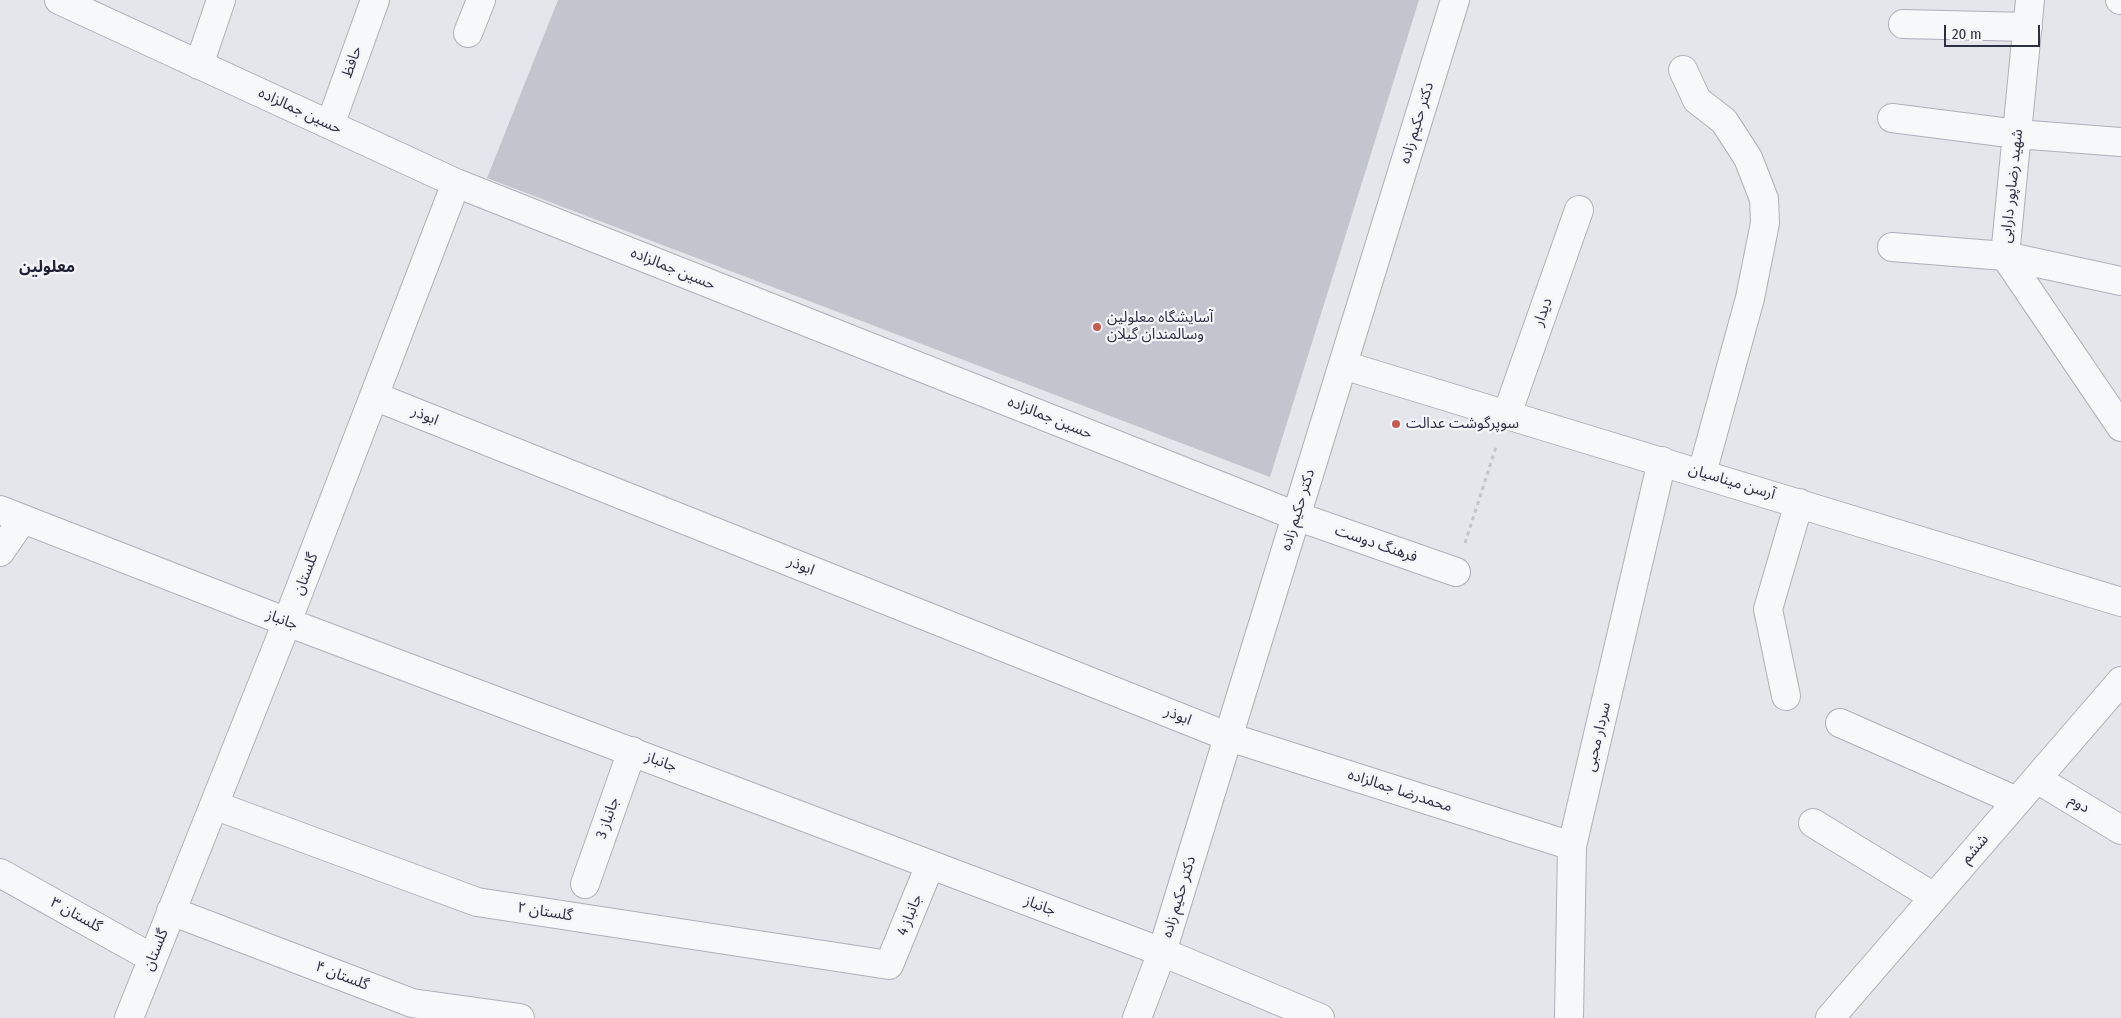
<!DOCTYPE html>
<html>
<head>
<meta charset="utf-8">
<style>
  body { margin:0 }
  #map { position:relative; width:2121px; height:1018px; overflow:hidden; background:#e5e6eb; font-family:"Fira Sans Condensed",sans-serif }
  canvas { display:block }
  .scale { position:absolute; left:1944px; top:25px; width:96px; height:22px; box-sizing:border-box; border:2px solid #2d3043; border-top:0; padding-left:6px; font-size:15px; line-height:18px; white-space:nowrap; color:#2d3043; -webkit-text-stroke:4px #f4f5f9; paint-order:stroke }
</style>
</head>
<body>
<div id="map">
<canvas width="2121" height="1018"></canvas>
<div class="scale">20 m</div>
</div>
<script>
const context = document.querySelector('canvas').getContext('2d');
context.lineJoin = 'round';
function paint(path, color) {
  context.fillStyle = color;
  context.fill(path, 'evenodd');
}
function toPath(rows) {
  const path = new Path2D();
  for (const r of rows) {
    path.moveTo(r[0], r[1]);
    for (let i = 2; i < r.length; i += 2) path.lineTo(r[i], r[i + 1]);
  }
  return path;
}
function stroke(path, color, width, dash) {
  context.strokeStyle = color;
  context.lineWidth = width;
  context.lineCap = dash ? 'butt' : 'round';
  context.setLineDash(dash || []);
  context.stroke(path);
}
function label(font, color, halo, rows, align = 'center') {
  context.font = font + ' "Fira Sans Condensed","Noto Sans Arabic",sans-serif';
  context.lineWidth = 4.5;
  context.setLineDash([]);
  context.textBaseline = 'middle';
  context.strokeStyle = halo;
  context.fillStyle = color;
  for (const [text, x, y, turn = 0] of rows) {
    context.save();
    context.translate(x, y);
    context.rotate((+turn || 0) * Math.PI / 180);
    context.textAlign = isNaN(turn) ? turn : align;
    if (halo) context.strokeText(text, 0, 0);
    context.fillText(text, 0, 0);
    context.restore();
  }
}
paint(toPath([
  [558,0,1419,0,1270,477,487,178]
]), '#c2c4ce');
const minor = toPath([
  [59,0,456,183,1296,516,1456,572],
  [2030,0,2005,256,2121,427],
  [2120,0,2121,0],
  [1903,24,2028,27],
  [468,33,481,0],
  [199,65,221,0],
  [1683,70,1697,100,1724,121,1748,158,1764,199,1765,223,1750,298,1702,473],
  [1892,118,2017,134,2121,142],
  [330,125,375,0],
  [1892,247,2005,256,2121,281],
  [1343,365,2121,602],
  [374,396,1229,737,1572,846],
  [1507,414,1579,210],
  [0,510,287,622,1162,952,1320,1018],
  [0,552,23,519],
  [1786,696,1768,609,1799,503],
  [1840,723,2017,801],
  [2037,779,2121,830],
  [214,805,477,902,889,965,930,865],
  [1813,823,1934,897],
  [0,873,152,958],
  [585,884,632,751],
  [171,911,412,1003,520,1018],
  [129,1018,287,622,456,183],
  [1137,1018,1162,952,1455,0],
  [1569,1018,1572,846,1662,461],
  [1830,1018,2121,681]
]);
stroke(minor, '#aeafb9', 30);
stroke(toPath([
  [1465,543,1497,444]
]), '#c2c4ca', 3, [4, 4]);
stroke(minor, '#f7f8fa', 28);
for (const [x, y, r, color] of [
  [1097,327,5,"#c65b54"],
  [1396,424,5,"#c65b54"]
]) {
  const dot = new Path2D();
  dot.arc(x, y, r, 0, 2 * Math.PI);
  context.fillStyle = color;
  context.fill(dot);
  stroke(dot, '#f4f5f9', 2);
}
label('15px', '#2d3043', '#f4f5f9', [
  ["حافظ",352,62,-70],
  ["حسین جمالزاده",300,111,25],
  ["دکتر حکیم زاده",1417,123,-73],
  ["شهید رضاپور دارابی",2012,186,-84],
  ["حسین جمالزاده",673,269,22],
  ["دیدار",1543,312,-70],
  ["ابوذر",425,416,22],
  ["حسین جمالزاده",1050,418,22],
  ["آرسن میناسیان",1732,482,17],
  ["دکتر حکیم زاده",1298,510,-73],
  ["فرهنگ دوست",1376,544,19],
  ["ابوذر",801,566,22],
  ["گلستان",306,574,-69],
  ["جانباز",282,620,21],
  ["ابوذر",1178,716,22],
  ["سردار محبی",1598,737,-77],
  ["جانباز",661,762,21],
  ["محمدرضا جمالزاده",1400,791,18],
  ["دوم",2079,804,31],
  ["جانباز 3",608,818,-71],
  ["ششم",1975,849,-49],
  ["دکتر حکیم زاده",1179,897,-73],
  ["جانباز",1040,906,21],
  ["گلستان ۲",545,912,9],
  ["گلستان ۳",76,915,29],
  ["جانباز 4",910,915,-68],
  ["گلستان",156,950,-68],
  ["گلستان ۴",342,976,21]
]);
label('15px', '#2d3043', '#f4f5f9', [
  ["آسایشگاه معلولین",1107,318],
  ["وسالمندان گیلان",1107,335],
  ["سوپرگوشت عدالت",1406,424]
], 'left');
label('bold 16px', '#1f2234', '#f4f5f9', [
  ["معلولین",47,268]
]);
</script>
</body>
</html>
